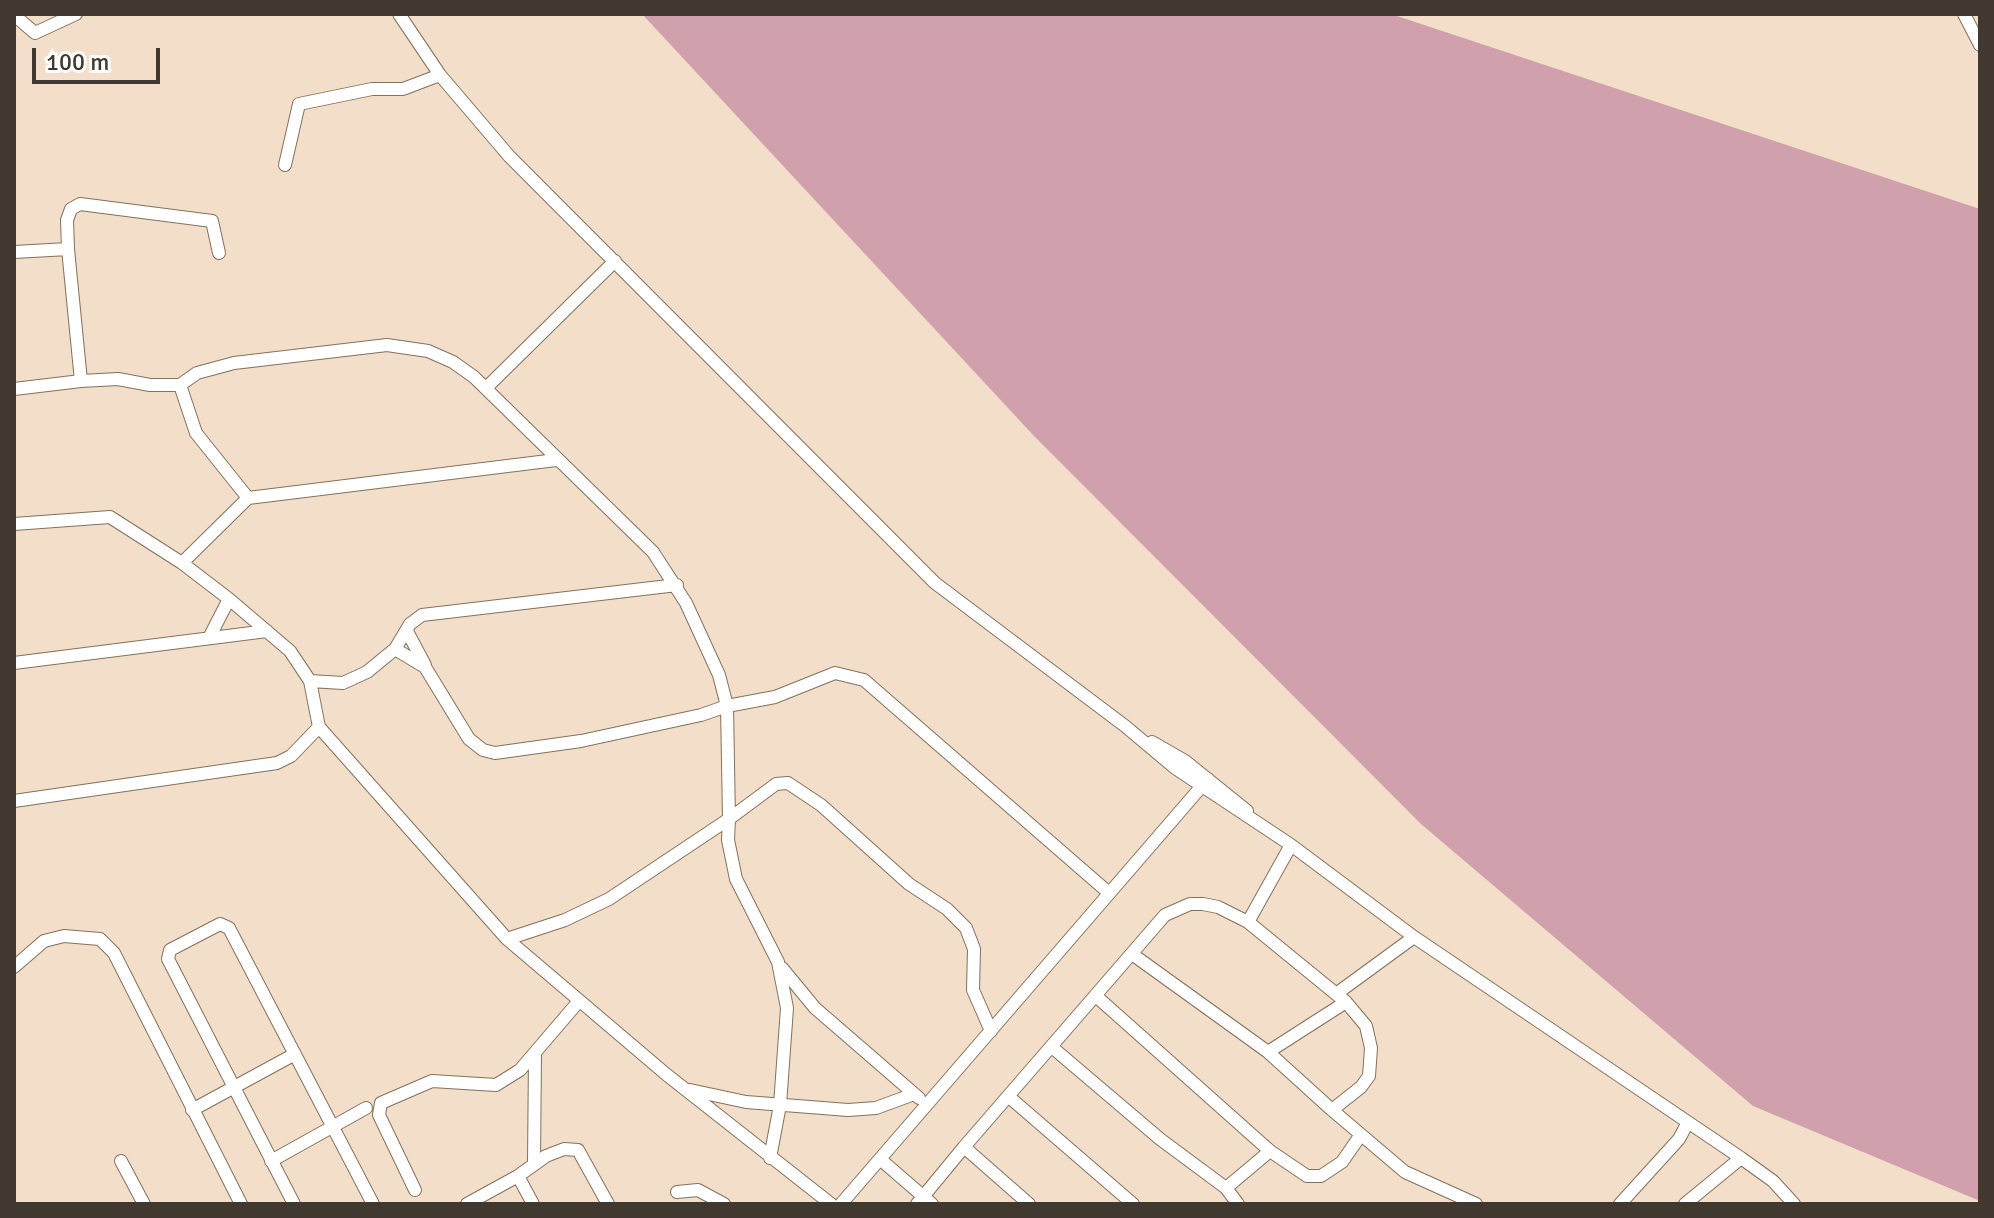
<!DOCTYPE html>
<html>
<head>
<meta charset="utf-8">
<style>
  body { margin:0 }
  #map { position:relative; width:1994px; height:1218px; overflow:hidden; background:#f3dfc9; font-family:Signika,sans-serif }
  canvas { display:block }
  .frame { position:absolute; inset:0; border:16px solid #413930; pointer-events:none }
  .scale { position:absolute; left:32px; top:48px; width:128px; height:36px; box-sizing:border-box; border:4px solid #413930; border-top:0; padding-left:10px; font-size:24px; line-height:28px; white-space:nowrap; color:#413930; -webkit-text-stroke:6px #fff; paint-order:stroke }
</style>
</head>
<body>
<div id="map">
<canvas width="1994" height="1218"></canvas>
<div class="frame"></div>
<div class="scale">100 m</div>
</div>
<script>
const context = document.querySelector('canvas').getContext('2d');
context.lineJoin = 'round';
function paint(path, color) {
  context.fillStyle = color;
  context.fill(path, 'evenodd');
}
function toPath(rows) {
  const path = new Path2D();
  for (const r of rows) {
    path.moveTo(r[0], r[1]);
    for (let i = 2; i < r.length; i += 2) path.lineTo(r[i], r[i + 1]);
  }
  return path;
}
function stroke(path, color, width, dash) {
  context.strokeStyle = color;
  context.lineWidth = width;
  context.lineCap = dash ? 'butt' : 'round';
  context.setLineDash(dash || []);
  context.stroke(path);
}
paint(toPath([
  [642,14,1391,14,1980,209,1980,1201,1753,1106,1421,824,1034,436]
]), '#d0a1ac');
const minor = toPath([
  [399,14,440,75,509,156,935,583,1125,726,1175,768,1291,845,1414,937,1741,1158,1773,1181,1794,1204],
  [1964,14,1980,45],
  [14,15,35,33,76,14],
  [285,165,299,104,372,89,403,89,440,75],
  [68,249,67,220,71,209,80,204,212,221,219,253],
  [14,252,68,249,81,381,14,389],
  [81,381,118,379,150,385,180,385,197,373,234,363,387,345,428,351,453,362,474,377,653,552,686,603,719,675,727,706,701,715,581,741,495,753,483,750,469,739,425,667,395,649,367,672,343,683,310,681],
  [180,385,196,433,248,498,556,460],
  [486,388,615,261],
  [14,524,110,517,182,563,229,599,290,651,310,681,319,727,507,939,667,1075,831,1204],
  [182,563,248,498],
  [408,633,425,665],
  [209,638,229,599],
  [395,649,410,624,422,615,677,585],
  [14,663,267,631],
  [1152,742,1185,761,1247,811],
  [14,801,277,763,291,756,319,727],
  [1248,922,1291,845],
  [507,939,565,920,609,899,729,819,727,706,775,697,835,673,864,680,1109,893],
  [1132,954,1268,1052,1346,1002],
  [14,967,44,941,64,936,100,939,114,953,241,1204],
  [782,968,815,1008,919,1098],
  [1336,994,1414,937],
  [1053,1048,1160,1139,1226,1188,1270,1151,1097,997],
  [1268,1052,1332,1110],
  [690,1090,746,1102,848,1110,876,1108,914,1094],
  [1008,1096,1133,1204],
  [192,1110,295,1054],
  [964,1147,1165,915,1190,904,1203,904,1218,907,1248,922,1346,1002,1366,1026,1371,1048,1369,1076,1361,1087,1332,1110,1405,1172,1476,1204],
  [1270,1151,1307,1176,1321,1176,1342,1162,1360,1136],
  [770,1158,780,1105,787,1008,778,962,736,879,728,840,729,819,776,784,788,783,821,805,909,884,947,909,966,928,974,949,973,990,991,1031],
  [880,1159,932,1204],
  [121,1161,144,1204],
  [271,1161,366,1108],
  [534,1162,535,1055],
  [518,1176,546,1156,564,1149,578,1150,608,1204],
  [1226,1188,1238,1204],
  [415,1190,379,1115,381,1103,432,1081,496,1085,520,1070,579,1001],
  [677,1192,698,1190,724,1204],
  [294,1204,168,959,170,950,220,924,229,928,373,1204],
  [467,1204,518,1176,533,1204],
  [841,1204,1208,779],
  [917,1204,964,1147,1029,1204],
  [1620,1204,1679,1139,1687,1124],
  [1685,1204,1741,1158]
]);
stroke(minor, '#83715d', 14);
stroke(minor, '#fff', 12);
</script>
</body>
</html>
